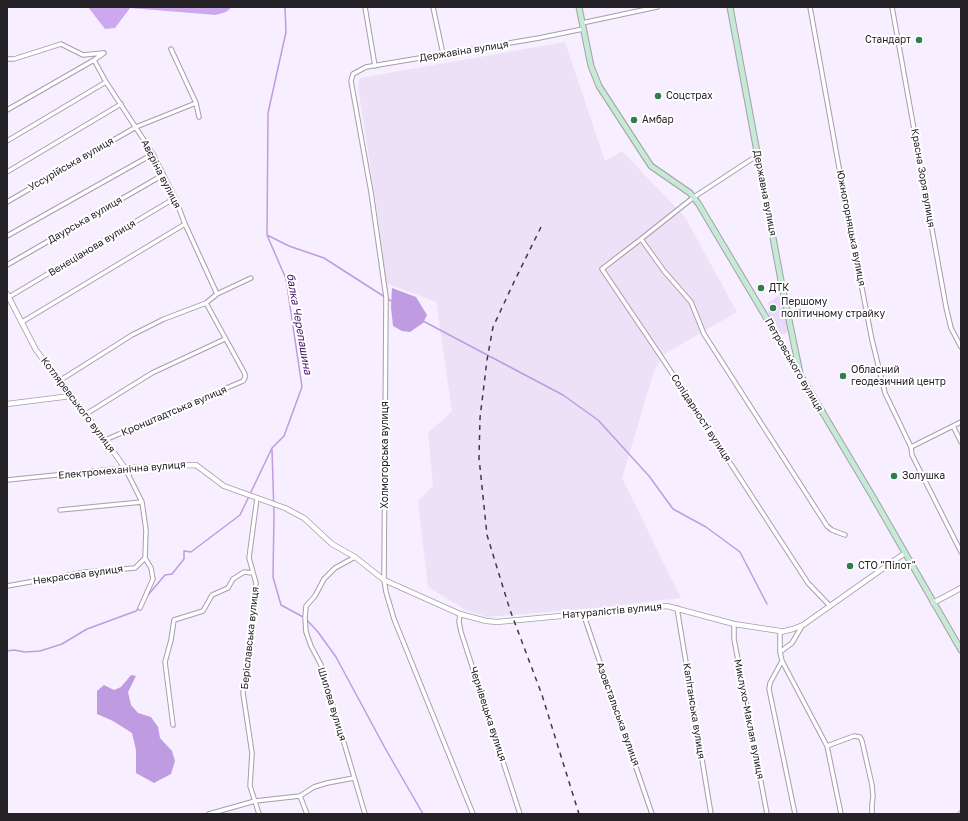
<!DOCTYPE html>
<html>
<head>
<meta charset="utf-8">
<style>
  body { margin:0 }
  #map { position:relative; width:968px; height:821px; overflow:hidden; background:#f7efff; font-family:"Golos Text",sans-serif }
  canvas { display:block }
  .frame { position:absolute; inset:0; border:8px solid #242127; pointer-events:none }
</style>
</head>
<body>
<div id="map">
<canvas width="968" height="821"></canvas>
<div class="frame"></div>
</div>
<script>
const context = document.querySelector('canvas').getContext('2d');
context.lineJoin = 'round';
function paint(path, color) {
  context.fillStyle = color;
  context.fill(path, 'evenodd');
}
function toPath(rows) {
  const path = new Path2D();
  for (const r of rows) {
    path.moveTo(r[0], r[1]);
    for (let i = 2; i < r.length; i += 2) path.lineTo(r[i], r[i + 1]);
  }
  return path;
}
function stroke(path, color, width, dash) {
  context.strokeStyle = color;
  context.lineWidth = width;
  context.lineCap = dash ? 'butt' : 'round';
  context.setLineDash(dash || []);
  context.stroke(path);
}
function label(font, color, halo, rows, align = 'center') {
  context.font = font + ' "Golos Text",sans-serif';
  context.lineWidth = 4;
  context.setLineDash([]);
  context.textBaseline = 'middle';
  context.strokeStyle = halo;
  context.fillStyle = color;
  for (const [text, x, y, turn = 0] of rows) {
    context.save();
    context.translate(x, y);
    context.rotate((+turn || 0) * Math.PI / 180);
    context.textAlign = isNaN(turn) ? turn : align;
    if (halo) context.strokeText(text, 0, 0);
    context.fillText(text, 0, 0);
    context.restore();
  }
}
paint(toPath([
  [565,42,605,161,622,151,685,217,737,312,663,355,654,371,622,478,681,598,595,608,487,617,466,610,428,587,418,501,433,485,428,433,452,411,436,302,386,283,376,203,358,87,360,78]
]), '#ece1f7');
paint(toPath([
  [778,296,781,299,788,330,786,333,784,334,780,333,769,315,768,312,768,303]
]), '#ead9fb');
paint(toPath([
  [88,7,232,7,226,12,216,15,130,8,115,28,105,29]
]), '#cca8ef');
paint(toPath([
  [392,288,416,297,427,315,423,323,410,332,402,331,393,326,391,307],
  [131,675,136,676,128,692,131,705,138,713,151,717,158,727,160,738,172,751,175,761,171,774,154,783,136,773,136,750,132,733,113,721,97,714,97,691,104,685,114,690,121,687]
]), '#bf9be1');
stroke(toPath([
  [267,235,289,246,324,258,391,301],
  [423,321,563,395,598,420,649,476,673,509,706,527,740,552,767,604],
  [272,449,274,514,273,577,281,605,305,618,318,632,336,657,385,748,423,814],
  [148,595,165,575,172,574,184,559,184,551,191,552,240,515,272,448,284,436,302,387,286,279,267,235,268,113,286,32,285,7],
  [7,651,14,650,25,652,40,651,62,644,87,629,136,611,139,608]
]), '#bf9be1', 1.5);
const minor = toPath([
  [365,7,375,66],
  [433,7,443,54],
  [810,7,846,206,872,340,885,393,911,447,912,455,961,552],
  [892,7,946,307,951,328,961,347],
  [582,23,657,7],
  [171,49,196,103,199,117],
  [7,59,14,59,61,44,83,55,103,53],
  [94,60,106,82,153,154,175,198,185,224,217,294],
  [7,110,94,60,104,53],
  [7,141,106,82],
  [758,155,694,197,641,239,602,269,664,361,808,583,830,606],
  [7,172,121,104],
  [7,202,136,127,196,103],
  [7,236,153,154],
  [641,239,664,271,691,302,704,334,827,526,832,530,845,535],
  [7,265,163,175],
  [9,297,175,198],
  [22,322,185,224],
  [59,381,132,335,164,319,206,303,217,294,251,278],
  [86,414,152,373,225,339],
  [953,426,961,442],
  [105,440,243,381,245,378,245,374,206,303],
  [911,447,961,422],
  [7,480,125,468,142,502,146,530,145,558,151,568,153,579,140,608],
  [257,498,249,558,256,583,250,645,243,693,252,753,250,786,259,814],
  [60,510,142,502],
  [355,557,335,568,324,579,315,596,306,606,305,618,306,632,311,646,321,665,365,814],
  [7,586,86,572,135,568,145,558],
  [677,608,711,814],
  [583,613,652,814],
  [460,614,459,622,461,632,520,814],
  [734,624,734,639,767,814],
  [780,631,780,652,782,661,827,746,841,814],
  [780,652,792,643,802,626],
  [782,661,770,683,769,689,795,814],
  [173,725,165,662,171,640,174,620,203,611,212,595,228,588,233,579,244,572,253,573],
  [827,746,854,736,860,737,862,741,872,785,873,797,872,804,872,814],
  [300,796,307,814],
  [209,814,255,801,300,796,314,787,327,783,354,778],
  [473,814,394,619,386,592,384,580,386,297,371,192,351,81,353,74,366,67,539,38,583,29],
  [960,814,961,813]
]);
const tertiary = toPath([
  [7,294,36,350,71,396,86,414,125,468,196,465,224,486,285,508,304,518,332,544,355,557,384,580,460,614,486,621,497,622,667,606,734,624,780,631,781,632,793,629,803,625,905,553],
  [7,404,71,396],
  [933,603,961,588]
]);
const secondary = toPath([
  [579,7,591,66,599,86,651,166,690,193,698,203,873,497,961,650],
  [730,7,782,286,800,373]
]);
stroke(minor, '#a59eac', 5.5);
stroke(tertiary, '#a59eac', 6);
stroke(secondary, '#a59eac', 7);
stroke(minor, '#fff', 3.5);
stroke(tertiary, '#fff', 4.5);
stroke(secondary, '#c5ebd4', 5);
stroke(toPath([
  [541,227,514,282,493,327,487,360,480,418,479,458,487,535,510,610,542,695,579,814]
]), '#3f3b43', 1.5, [5, 5]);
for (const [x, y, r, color] of [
  [919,40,4,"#307e4d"],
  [658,96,4,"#307e4d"],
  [634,120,4,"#307e4d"],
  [761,288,4,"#307e4d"],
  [773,308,4,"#307e4d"],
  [843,376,4,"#307e4d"],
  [894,476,4,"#307e4d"],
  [850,566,4,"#307e4d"]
]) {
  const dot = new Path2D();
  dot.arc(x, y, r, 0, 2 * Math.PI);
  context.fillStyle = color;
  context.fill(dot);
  stroke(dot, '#fff', 1.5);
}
label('10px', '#242127', '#fff', [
  ["Стандарт",911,40,"right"],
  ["Соцстрах",666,96],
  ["Амбар",642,120],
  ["ДТК",769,288],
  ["Першому",781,302],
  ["політичному страйку",781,314],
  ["Обласний",851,370],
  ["геодезичний центр",851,382],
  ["Золушка",902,476],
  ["СТО \"Пілот\"",858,566]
], 'left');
label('10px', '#242127', '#fff', [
  ["Державіна вулиця",464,51,-9],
  ["Уссурійська вулиця",71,164,-30],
  ["Авєріна вулиця",161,174,63],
  ["Красна Зоря вулиця",923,178,80],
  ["Державна вулиця",765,193,79],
  ["Даурська вулиця",85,220,-30],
  ["Южногорняцька вулиця",851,228,79],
  ["Венеціанова вулиця",92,248,-31],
  ["Петровського вулиця",794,365,60],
  ["Котляревського вулиця",78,405,53],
  ["Кронштадтська вулиця",174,411,-23],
  ["Солідарності вулиця",701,418,57],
  ["Холмогорська вулиця",385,455,-90],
  ["Електромеханічна вулиця",122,470,-5],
  ["Некрасова вулиця",78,575,-8],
  ["Натуралістів вулиця",612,611,-5],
  ["Беріславська вулиця",250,638,-84],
  ["Шилова вулиця",332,704,73],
  ["Капітанська вулиця",694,711,81],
  ["Чернівецька вулиця",488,714,72],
  ["Азовстальська вулиця",618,714,70],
  ["Миклухо-Маклая вулиця",749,719,79]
]);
label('italic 11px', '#471768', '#fff', [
  ["балка Черепашина",299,324,80]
]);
</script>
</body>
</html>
